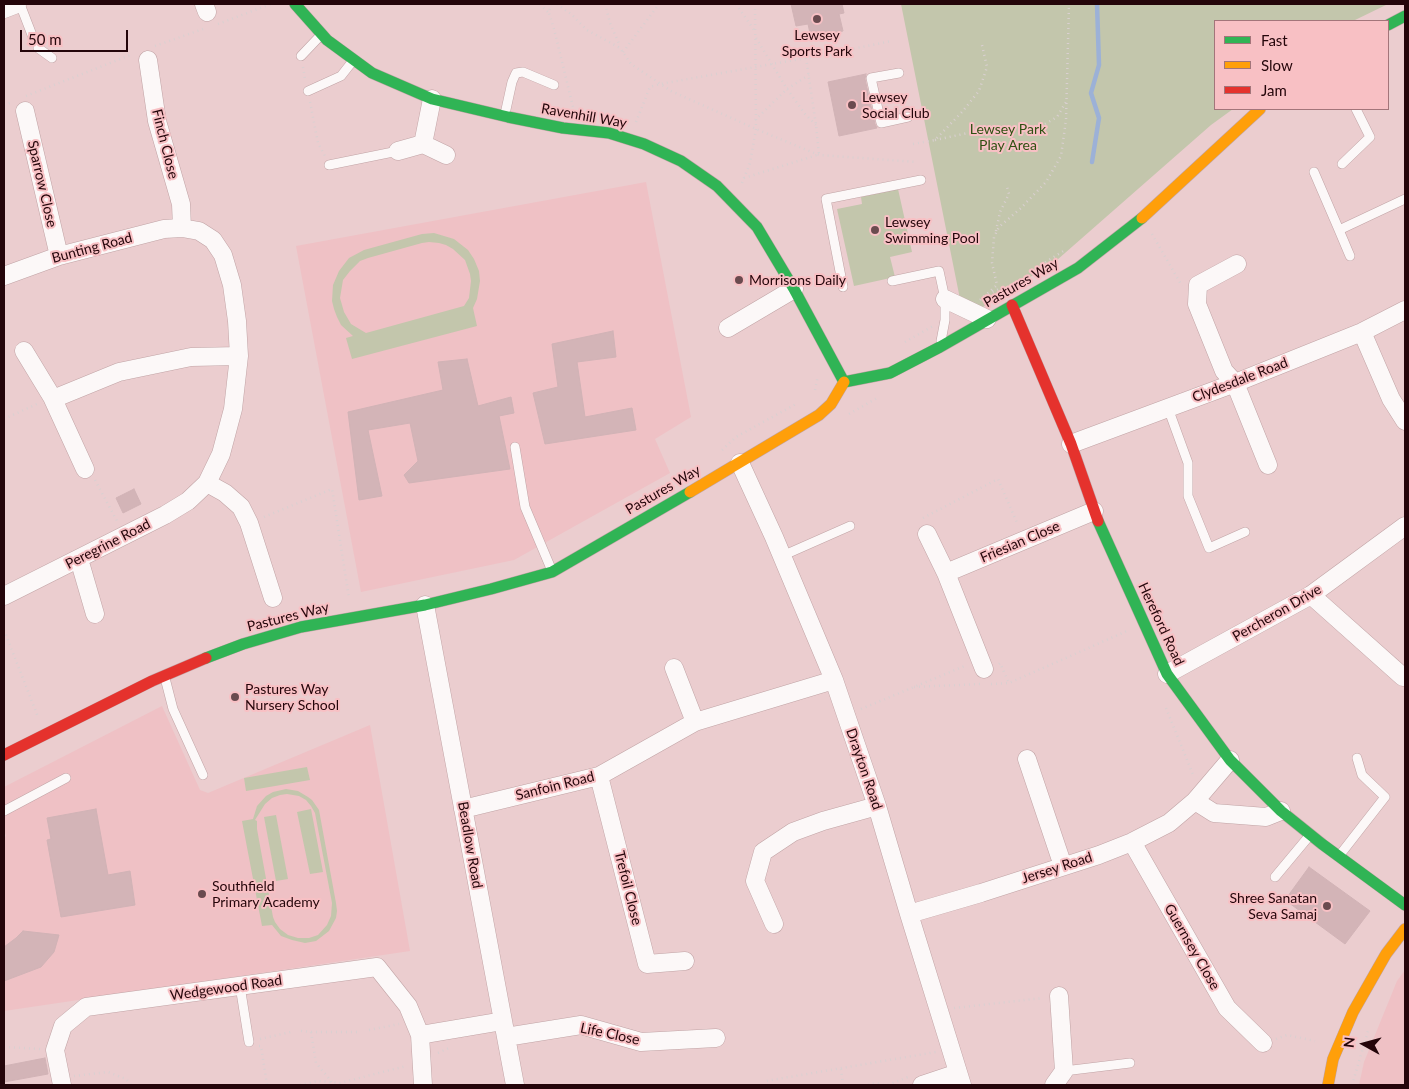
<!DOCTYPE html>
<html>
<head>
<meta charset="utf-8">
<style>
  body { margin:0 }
  #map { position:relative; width:1409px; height:1089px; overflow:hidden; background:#ebcdcf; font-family:Lato,sans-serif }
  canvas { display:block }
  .frame { position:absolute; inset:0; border:5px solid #24050a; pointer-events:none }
  .legend { position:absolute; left:1214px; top:20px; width:175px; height:90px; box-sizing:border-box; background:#f8c0c4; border:1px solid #a3757a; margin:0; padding:6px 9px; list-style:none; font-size:15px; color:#24050a }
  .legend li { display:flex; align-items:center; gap:10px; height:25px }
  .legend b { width:25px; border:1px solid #a3757a }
  .north { position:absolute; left:1339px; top:1019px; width:50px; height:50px; -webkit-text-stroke:4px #f8c0c4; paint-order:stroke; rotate:277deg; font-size:14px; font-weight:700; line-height:20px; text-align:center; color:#24050a }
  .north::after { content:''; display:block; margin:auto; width:18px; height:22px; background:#24050a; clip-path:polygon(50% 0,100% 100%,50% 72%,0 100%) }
  .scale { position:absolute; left:20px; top:30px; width:108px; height:22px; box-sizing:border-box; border:2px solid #24050a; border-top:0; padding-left:6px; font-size:15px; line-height:18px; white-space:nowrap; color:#24050a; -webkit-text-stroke:4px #f8c0c4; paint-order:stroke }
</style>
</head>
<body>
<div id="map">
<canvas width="1409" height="1089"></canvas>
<div class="frame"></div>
<ul class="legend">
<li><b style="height:6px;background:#30b455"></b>Fast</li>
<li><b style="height:6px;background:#ff9f0a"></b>Slow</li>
<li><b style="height:6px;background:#e5322d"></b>Jam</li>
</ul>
<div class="north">N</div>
<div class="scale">50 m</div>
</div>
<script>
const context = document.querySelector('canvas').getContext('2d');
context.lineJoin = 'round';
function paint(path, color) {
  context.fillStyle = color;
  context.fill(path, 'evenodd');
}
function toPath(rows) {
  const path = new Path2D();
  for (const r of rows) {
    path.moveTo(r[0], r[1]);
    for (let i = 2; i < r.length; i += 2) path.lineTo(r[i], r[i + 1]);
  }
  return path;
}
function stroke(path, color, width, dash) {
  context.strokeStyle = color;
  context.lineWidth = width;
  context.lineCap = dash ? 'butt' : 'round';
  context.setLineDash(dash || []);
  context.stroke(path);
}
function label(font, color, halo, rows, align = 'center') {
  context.font = font + ' Lato,sans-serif';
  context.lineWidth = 4;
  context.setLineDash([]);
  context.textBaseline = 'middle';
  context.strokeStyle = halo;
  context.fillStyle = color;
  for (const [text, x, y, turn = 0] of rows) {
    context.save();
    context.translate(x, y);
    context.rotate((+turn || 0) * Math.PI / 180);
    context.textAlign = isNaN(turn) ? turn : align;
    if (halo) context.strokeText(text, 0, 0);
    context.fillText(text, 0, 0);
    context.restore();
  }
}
paint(toPath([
  [646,182,691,417,655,439,670,473,514,560,361,592,296,246],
  [162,706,200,790,208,793,370,725,410,951,4,1011,4,838,6,836,4,830,4,787],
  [1405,970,1405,1085,1359,1085,1364,1062,1397,981]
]), '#efc1c5');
paint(toPath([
  [901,4,1388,4,1353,21,1215,21,1215,109,1233,109,1211,125,1057,260,964,319],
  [898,189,912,252,890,257,895,277,854,286,837,209,862,204,861,197],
  [434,233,454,239,468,250,474,259,479,271,480,281,477,299,473,308,477,326,352,359,346,338,353,336,341,325,337,317,334,309,332,301,333,285,339,271,349,258,364,250,422,234],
  [429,242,439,243,446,245,453,249,465,260,470,274,471,281,469,298,464,306,366,333,351,324,344,312,340,298,343,280,350,271,360,261,368,258,422,243],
  [307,767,310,780,246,791,244,778],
  [286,789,298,791,308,797,312,800,319,810,336,903,337,911,336,918,329,931,316,941,305,943,292,940,281,936,272,925,262,926,242,821,253,819,257,806,266,796,273,792],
  [287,794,299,796,306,800,311,806,315,813,332,903,331,916,327,925,318,935,309,938,298,938,288,935,280,929,275,922,273,917,257,829,257,821,255,820,265,804,272,798,280,795],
  [311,809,323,872,310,874,297,812],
  [276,815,288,879,276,881,264,817]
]), '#c3c6ac');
stroke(toPath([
  [1092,162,1099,118,1091,93,1099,65,1097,4]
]), '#9cb1d7', 4.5);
const building = toPath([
  [791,4,842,4,844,13,839,14,843,31,811,38,808,24,796,26,791,4],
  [866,74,865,79,875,124,877,128,839,136,828,82,866,74],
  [613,331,616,357,577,362,585,417,632,408,636,430,545,444,533,393,558,387,552,344,613,331],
  [467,359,478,406,511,397,514,413,499,416,510,469,409,483,404,475,418,461,410,423,368,430,382,496,359,500,348,412,443,390,438,362,467,359],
  [134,489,141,504,123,513,116,498,134,489],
  [96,809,108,875,130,871,135,905,61,917,47,840,51,839,47,818,96,809],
  [1309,867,1370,911,1345,944,1285,900,1309,867],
  [23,931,59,935,54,952,41,967,4,981,4,947,16,938,23,931],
  [45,1058,48,1074,4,1082,4,1066,45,1058]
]);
paint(building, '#d3b4b7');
stroke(building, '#d1b3b6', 1);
const lane = toPath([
  [20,4,32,35],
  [38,48,52,58],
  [301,56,320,36],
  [899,73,871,78,881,123,908,117],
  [308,91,341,76,352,62],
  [505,114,512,82,516,73,523,72,554,85],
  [1342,164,1370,137,1356,109],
  [329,165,398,151],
  [1314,172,1339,230,1405,199],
  [1339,230,1350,256],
  [892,281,939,271,945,299,945,320,941,341],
  [843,287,826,199,921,180],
  [1168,408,1188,463,1188,496,1209,548,1245,532],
  [515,447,525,507,552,571],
  [782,556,850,526],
  [165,678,173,709,203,775],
  [4,811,66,778],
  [1339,856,1385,797,1362,775,1357,758],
  [1275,877,1310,835],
  [240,986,249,1042],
  [1064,1071,1130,1063]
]);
const street = toPath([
  [204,4,207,12],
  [4,9,17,4],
  [148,60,157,121,181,204,182,228],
  [25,111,59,256],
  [423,144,446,155],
  [398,151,423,144,432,99],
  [1237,264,1198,285,1197,304,1224,371,1235,383,1268,465],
  [4,276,59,256,164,229,182,228,199,231,213,240,223,255,232,285,237,321,239,356,233,409,221,454,207,483,188,501,165,515,4,596],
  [945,299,987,319],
  [728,328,794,289],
  [1362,332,1391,399,1405,421],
  [24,351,52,397,85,469],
  [53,399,119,372,191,357,239,356],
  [1071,444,1235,383,1362,332,1405,310],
  [740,463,774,537,834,680,877,806,909,914,962,1085],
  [207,483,225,493,241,507,249,523,273,598],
  [927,534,946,573,1094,511],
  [79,559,95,614],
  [946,573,984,669],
  [1311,595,1403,677],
  [425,605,515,1085],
  [674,668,695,722],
  [1167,674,1311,595,1405,526],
  [1027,759,1063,866],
  [599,776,647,964,685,961],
  [1195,801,1230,760],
  [463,809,599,776,695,722,834,680],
  [1132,842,1227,1008,1263,1043],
  [909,914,981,893,1099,855,1132,842,1169,823,1195,801,1214,813,1266,817,1281,811],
  [774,924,755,881,763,852,793,832,823,821,877,806],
  [420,1035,423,1085],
  [506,1037,581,1025,641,1042,716,1038],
  [62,1085,55,1050,63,1026,86,1007,377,967,408,1006,420,1035,503,1021],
  [922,1085,958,1073],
  [1054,1085,1064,1071,1059,996]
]);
const fast = toPath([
  [295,4,327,40,372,73,432,99,508,117,563,128,609,133,644,144,681,161,717,186,757,227,794,289,844,382],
  [1388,25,1405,16],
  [844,382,890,373,940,347,1078,268,1142,218],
  [1098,521,1167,674,1230,760,1281,811,1322,844,1405,905],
  [206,658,243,644,301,627,425,605,491,589,552,572,690,492]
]);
const slow = toPath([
  [1142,218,1260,109],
  [690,492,819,415,831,404,844,382],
  [1328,1085,1333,1059,1353,1012,1386,954,1405,929]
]);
const jam = toPath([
  [1012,305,1071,444,1098,521],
  [4,755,152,681,206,658]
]);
stroke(lane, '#c0a3a5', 10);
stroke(street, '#c0a3a5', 19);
stroke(fast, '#c0a3a5', 12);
stroke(slow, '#c0a3a5', 12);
stroke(jam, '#c0a3a5', 12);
stroke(toPath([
  [540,4,549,13],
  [551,4,549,13,554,29,574,111],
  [557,4,571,14,587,30,620,48,631,64,671,91,756,129,819,155,917,162],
  [605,4,610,23,620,46],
  [736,4,754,30],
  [218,24,271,4],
  [756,38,787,89,805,114,816,125],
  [155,46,206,28],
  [623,52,659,4],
  [806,58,816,125,819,155],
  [303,67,305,79],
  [26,96,133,54],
  [310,102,318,143,325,156],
  [4,105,12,102],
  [755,120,787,89,809,75],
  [636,122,650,87,660,84,806,58,892,41],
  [1045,124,1057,117,1066,102],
  [935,140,968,133],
  [913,144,935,140,962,112,979,91,987,67,982,45],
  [744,178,817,155],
  [742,183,750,163,756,129,755,4],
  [996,231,1000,212,1009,194,1007,187],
  [1152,234,1182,286],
  [1041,265,1065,250],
  [988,294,1001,288],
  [980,300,997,285,992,263,994,237,999,227,1021,208,1046,182,1061,156,1066,120,1069,4],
  [905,342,933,326],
  [815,390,818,376],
  [849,414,879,397],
  [4,419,39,403],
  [722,450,736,437,796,404],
  [95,480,117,521],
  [264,517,332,489,349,598],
  [923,518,998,479,1018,525],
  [4,630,38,717],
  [999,664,1000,663,1009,683],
  [991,684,1009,683,1127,631],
  [914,687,980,684],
  [1166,708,1194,777],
  [861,709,967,665],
  [954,1008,1043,998],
  [369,1030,399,1024],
  [301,1031,311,1032,360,1032],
  [311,1032,316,1063,332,1082],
  [260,1039,291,1032],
  [1276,1039,1287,1035,1315,1041],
  [259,1046,261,1046,267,1085],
  [4,1047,41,1049],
  [438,1053,451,1047],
  [841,1069,843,1085],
  [74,1076,108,1072,126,1079,131,1085],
  [300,1085,318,1081,340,1083,406,1066],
  [767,1085,766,1081,936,1052],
  [868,1085,876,1083,884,1085],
  [888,1085,908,1077],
  [1352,1085,1368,1031]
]), '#dad0d1', 2.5, [1, 4]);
stroke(lane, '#fcf8f8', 9);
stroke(street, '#fcf8f8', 18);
stroke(fast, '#30b455', 11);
stroke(slow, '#ff9f0a', 11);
stroke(jam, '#e5322d', 11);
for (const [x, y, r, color] of [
  [817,19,5,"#6a4b4f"],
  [852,105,5,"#6a4b4f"],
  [875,230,5,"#6a4b4f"],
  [739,280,5,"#6a4b4f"],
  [235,697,5,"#6a4b4f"],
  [202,894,5,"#6a4b4f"],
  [1327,906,5,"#6a4b4f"]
]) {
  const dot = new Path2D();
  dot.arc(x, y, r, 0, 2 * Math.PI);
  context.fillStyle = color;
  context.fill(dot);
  stroke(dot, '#f8c0c4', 2);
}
label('14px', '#24050a', '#f8c0c4', [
  ["Lewsey",817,35,"center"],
  ["Sports Park",817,51,"center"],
  ["Lewsey",862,97],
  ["Social Club",862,113],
  ["Lewsey",885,222],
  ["Swimming Pool",885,238],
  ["Morrisons Daily",749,280],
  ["Pastures Way",245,689],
  ["Nursery School",245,705],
  ["Southfield",212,886],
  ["Primary Academy",212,902],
  ["Shree Sanatan",1317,898,"right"],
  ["Seva Samaj",1317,914,"right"]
], 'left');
label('14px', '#24050a', '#f8c0c4', [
  ["Ravenhill Way",584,116,10],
  ["Finch Close",165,144,76],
  ["Sparrow Close",42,184,77],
  ["Bunting Road",92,248,-15],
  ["Pastures Way",1021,283,-30],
  ["Clydesdale Road",1240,380,-21],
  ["Pastures Way",663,490,-30],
  ["Friesian Close",1020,542,-23],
  ["Peregrine Road",108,544,-27],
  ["Percheron Drive",1277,613,-30],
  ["Pastures Way",288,617,-14],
  ["Hereford Road",1161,624,65],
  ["Drayton Road",864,769,71],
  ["Sanfoin Road",555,786,-14],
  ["Beadlow Road",470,845,80],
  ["Jersey Road",1057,868,-18],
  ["Trefoil Close",628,888,76],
  ["Guernsey Close",1192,947,60],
  ["Wedgewood Road",226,988,-8],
  ["Life Close",610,1034,12]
]);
label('14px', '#2f5012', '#f8c0c4', [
  ["Lewsey Park",1008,129],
  ["Play Area",1008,145]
]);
</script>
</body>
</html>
